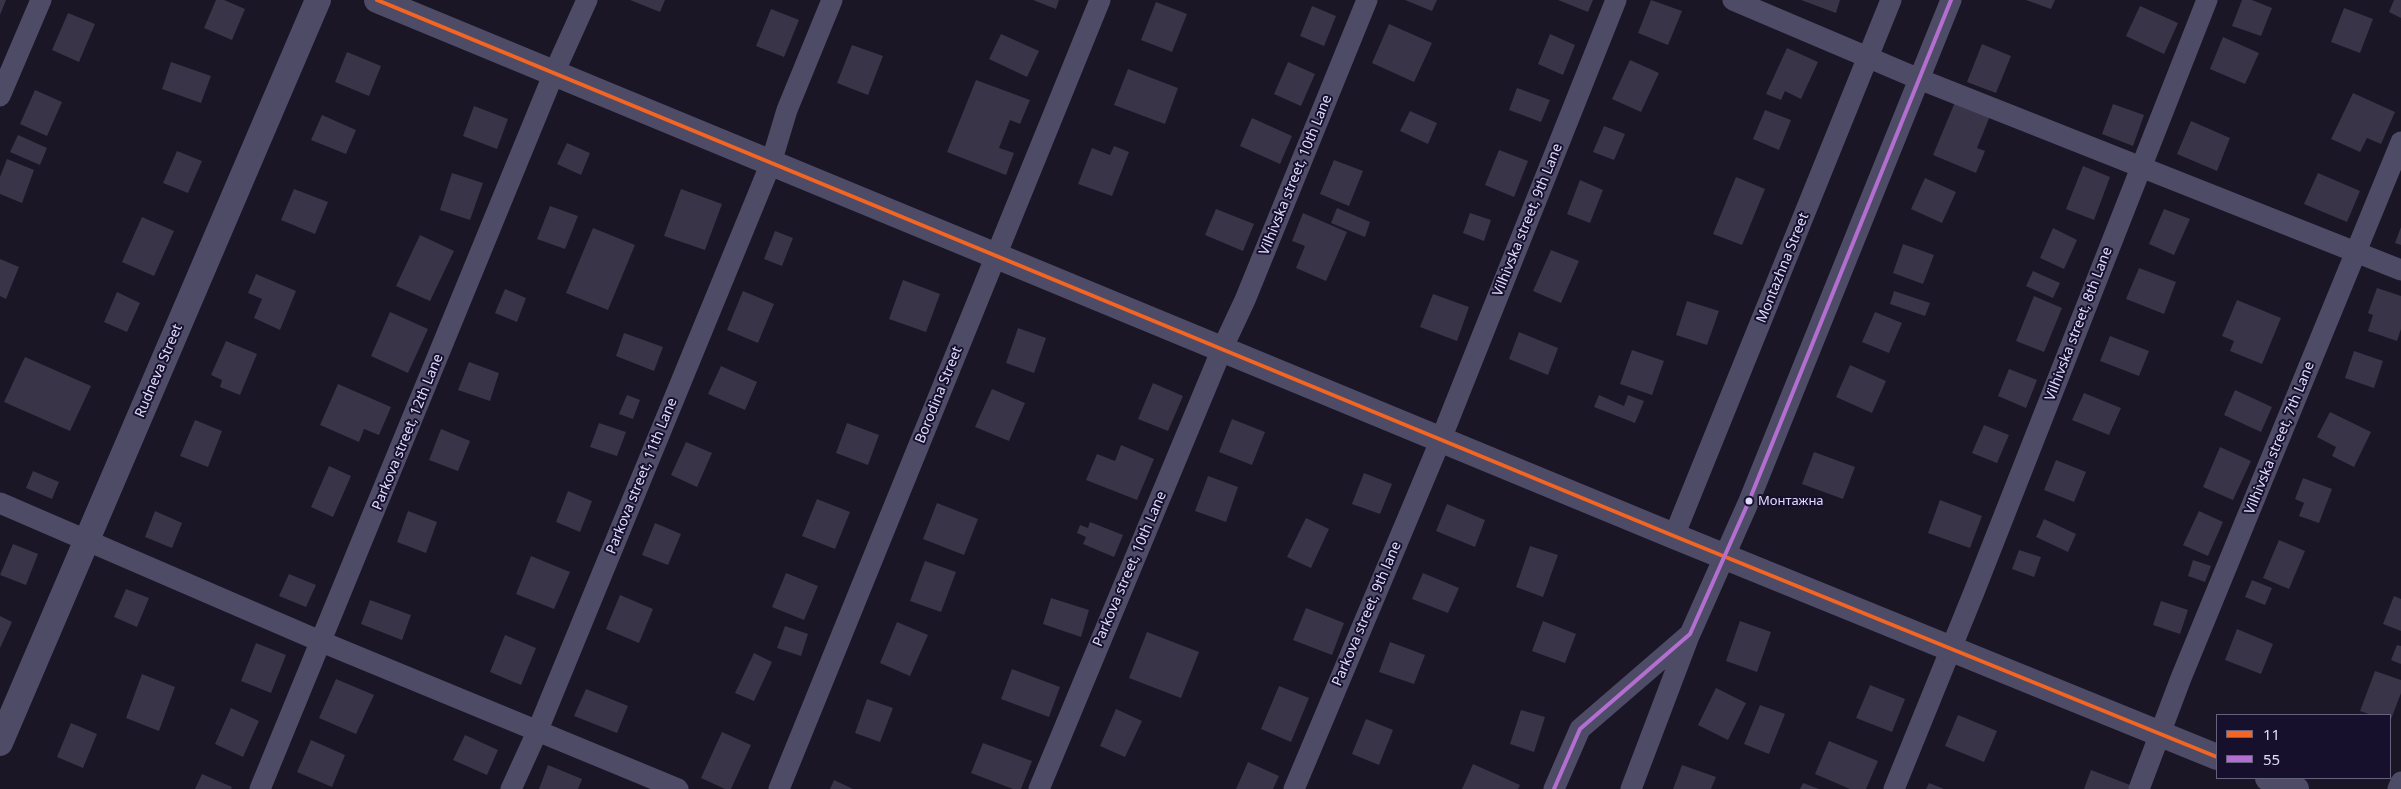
<!DOCTYPE html>
<html>
<head>
<meta charset="utf-8">
<style>
  body { margin:0 }
  #map { position:relative; width:2401px; height:789px; overflow:hidden; background:#1a1626; font-family:"Noto Sans",sans-serif }
  canvas { display:block }
  .legend { position:absolute; left:2216px; top:714px; width:175px; height:65px; box-sizing:border-box; background:#16102c; border:1px solid #676180; margin:0; padding:6px 9px; list-style:none; font-size:15px; color:#e1dbff }
  .legend li { display:flex; align-items:center; gap:10px; height:25px }
  .legend b { width:25px; border:1px solid #676180 }
</style>
</head>
<body>
<div id="map">
<canvas width="2401" height="789"></canvas>
<ul class="legend">
<li><b style="height:6px;background:#f26522"></b>11</li>
<li><b style="height:6px;background:#b36fd0"></b>55</li>
</ul>
</div>
<script>
const context = document.querySelector('canvas').getContext('2d');
context.lineJoin = 'round';
function paint(path, color) {
  context.fillStyle = color;
  context.fill(path, 'evenodd');
}
function toPath(rows) {
  const path = new Path2D();
  for (const r of rows) {
    path.moveTo(r[0], r[1]);
    for (let i = 2; i < r.length; i += 2) path.lineTo(r[i], r[i + 1]);
  }
  return path;
}
function stroke(path, color, width, dash) {
  context.strokeStyle = color;
  context.lineWidth = width;
  context.lineCap = dash ? 'butt' : 'round';
  context.setLineDash(dash || []);
  context.stroke(path);
}
function label(font, color, halo, rows, align = 'center') {
  context.font = font + ' "Noto Sans",sans-serif';
  context.lineWidth = 4;
  context.setLineDash([]);
  context.textBaseline = 'middle';
  context.strokeStyle = halo;
  context.fillStyle = color;
  for (const [text, x, y, turn = 0] of rows) {
    context.save();
    context.translate(x, y);
    context.rotate((+turn || 0) * Math.PI / 180);
    context.textAlign = isNaN(turn) ? turn : align;
    if (halo) context.strokeText(text, 0, 0);
    context.fillText(text, 0, 0);
    context.restore();
  }
}
paint(toPath([
  [0,0,6,0,0,15],
  [216,0,224,0,245,9,232,40,204,28],
  [630,0,665,0,660,12],
  [1033,0,1059,0,1056,9],
  [1405,0,1437,0,1432,11],
  [1558,0,1593,0,1588,12],
  [1651,0,1682,11,1668,45,1638,33],
  [1801,0,1840,0,1836,13],
  [2026,0,2055,0,2051,9],
  [2242,0,2252,0,2272,8,2261,36,2232,26],
  [2394,0,2401,0,2401,18,2389,12],
  [1156,2,1187,14,1172,52,1141,40],
  [1312,6,1336,16,1324,46,1300,36],
  [2140,6,2178,23,2164,54,2126,36],
  [2344,8,2373,19,2360,53,2331,42],
  [771,9,799,20,784,57,756,46],
  [68,13,95,24,79,62,52,50],
  [1389,24,1432,43,1414,82,1372,63],
  [1001,34,1039,51,1027,77,989,59],
  [1550,34,1575,45,1563,75,1538,64],
  [2223,37,2259,53,2245,84,2210,69],
  [1982,44,2011,56,1996,93,1967,82],
  [852,45,883,56,868,95,837,83],
  [1787,48,1818,62,1801,99,1785,91,1781,100,1766,94],
  [347,52,381,66,369,96,335,82],
  [1630,60,1659,73,1641,112,1612,99],
  [171,62,211,76,201,103,162,89],
  [1288,62,1315,74,1301,106,1274,94],
  [1128,69,1178,88,1165,124,1114,105],
  [976,80,1030,100,1020,124,1010,120,999,148,1014,153,1006,175,947,152],
  [1517,88,1550,100,1541,122,1509,110],
  [35,90,62,102,47,136,20,124],
  [2353,93,2395,112,2381,144,2367,138,2360,152,2331,139],
  [1955,102,1990,116,1977,148,1985,151,1976,173,1933,155],
  [2113,104,2144,115,2133,146,2102,134],
  [474,106,508,119,497,149,463,136],
  [1765,110,1791,120,1779,150,1753,139],
  [1410,111,1437,123,1428,144,1400,131],
  [322,115,356,130,346,154,311,140],
  [1252,118,1292,136,1280,164,1240,146],
  [2191,121,2230,138,2217,171,2177,154],
  [1604,126,1625,134,1614,160,1593,152],
  [18,135,47,148,40,165,10,152],
  [567,143,590,153,581,175,557,164],
  [1114,146,1129,152,1112,196,1078,184,1092,148,1110,155],
  [1499,150,1528,161,1514,197,1485,185],
  [177,151,202,161,188,193,163,183],
  [7,159,34,170,22,203,0,194,0,177],
  [1334,160,1363,171,1349,206,1320,194],
  [2083,166,2110,177,2094,220,2066,209],
  [452,173,483,183,470,220,440,210],
  [2318,173,2360,191,2347,222,2304,204],
  [1736,177,1765,189,1742,245,1713,234],
  [1925,178,1956,192,1942,223,1911,209],
  [1580,180,1603,190,1590,223,1567,214],
  [294,189,328,202,315,234,281,220],
  [681,189,722,204,705,250,664,236],
  [550,206,578,216,565,249,537,239],
  [1337,208,1370,222,1365,237,1331,223],
  [1216,209,1254,224,1243,251,1205,235],
  [2164,209,2190,219,2174,255,2149,244],
  [1303,213,1347,232,1326,281,1296,268,1305,246,1292,241],
  [1470,213,1491,220,1484,241,1463,233],
  [142,217,174,231,154,276,122,262],
  [2401,227,2401,245,2395,243],
  [593,228,635,245,608,310,566,293],
  [2053,228,2077,240,2064,269,2040,258],
  [775,231,793,238,782,266,764,259],
  [420,235,454,251,430,301,396,286],
  [1903,244,1934,255,1923,284,1893,273],
  [1551,250,1579,261,1561,303,1533,291],
  [0,259,19,267,6,299,0,296],
  [2139,268,2176,282,2164,314,2126,299],
  [2033,271,2060,283,2053,298,2026,286],
  [256,274,296,291,280,330,254,318,262,299,248,293],
  [903,280,940,294,926,332,889,319],
  [2377,288,2401,296,2401,329,2397,341,2368,331,2373,315,2368,313],
  [505,289,526,298,517,322,495,313],
  [743,291,774,304,758,343,727,330],
  [1894,291,1930,303,1925,316,1890,304],
  [117,292,140,303,127,332,104,322],
  [1433,294,1469,307,1457,341,1420,327],
  [2034,296,2062,308,2044,352,2016,341],
  [2237,300,2281,318,2262,364,2230,351,2234,341,2222,336],
  [1687,301,1719,311,1707,345,1676,335],
  [390,312,428,329,408,373,371,356],
  [1875,312,1902,323,1889,353,1862,342],
  [1018,328,1046,338,1034,373,1006,363],
  [1519,332,1558,348,1548,375,1509,359],
  [624,333,663,347,654,371,616,356],
  [2110,336,2149,351,2139,376,2100,361],
  [226,341,257,354,240,395,220,387,222,380,211,375],
  [1632,350,1664,361,1652,395,1620,384],
  [2354,351,2383,361,2374,388,2345,378],
  [25,357,91,386,70,431,4,402],
  [469,362,499,373,490,401,458,390],
  [1850,365,1886,381,1872,413,1836,397],
  [721,366,757,382,745,410,708,394],
  [2009,369,2037,380,2026,408,1998,396],
  [1153,383,1183,396,1168,431,1138,419],
  [338,384,391,407,379,435,364,429,359,442,320,425],
  [992,389,1025,403,1009,441,975,427],
  [2235,390,2272,407,2261,432,2224,415],
  [2084,393,2121,408,2109,435,2072,420],
  [627,395,640,400,633,419,619,414],
  [1599,395,1624,406,1628,395,1644,401,1635,423,1594,407],
  [2330,412,2371,432,2354,467,2332,456,2336,447,2317,437],
  [1232,419,1265,432,1252,465,1219,452],
  [195,420,222,431,208,467,180,456],
  [599,423,626,432,617,456,590,447],
  [847,423,879,435,868,465,836,453],
  [1984,425,2009,435,1997,463,1972,453],
  [441,429,470,441,458,471,429,460],
  [686,442,712,453,697,487,671,475],
  [1121,445,1154,459,1137,500,1086,480,1097,454,1115,461],
  [2220,447,2251,461,2233,500,2203,487],
  [1814,452,1855,467,1843,499,1802,484],
  [2056,460,2086,472,2074,502,2044,490],
  [329,466,351,476,333,517,311,507],
  [33,471,59,482,52,499,26,488],
  [1364,473,1392,484,1380,514,1352,504],
  [1208,476,1238,487,1226,522,1195,511],
  [2303,478,2332,489,2319,523,2299,516,2304,503,2295,499],
  [568,491,592,501,580,532,556,522],
  [817,499,850,512,835,549,802,536],
  [1940,500,1982,516,1970,548,1928,533],
  [937,503,978,519,964,555,923,539],
  [1447,504,1485,520,1475,547,1436,531],
  [155,511,182,523,172,548,145,537],
  [408,511,437,522,426,553,397,542],
  [2199,511,2223,522,2208,556,2183,545],
  [1306,518,1329,529,1311,568,1287,557],
  [2044,519,2076,534,2068,552,2036,537],
  [1090,522,1123,535,1114,557,1083,544,1086,537,1077,533,1080,525,1088,528],
  [655,523,681,534,668,565,642,555],
  [2279,540,2305,551,2289,589,2263,578],
  [13,544,38,554,26,585,0,575],
  [1530,546,1558,555,1543,597,1516,587],
  [2019,550,2041,557,2034,577,2012,569],
  [531,556,570,572,554,609,516,594],
  [2193,560,2211,566,2205,582,2188,576],
  [925,561,956,572,941,612,910,601],
  [786,573,818,586,804,620,772,607],
  [1423,573,1459,588,1448,613,1412,599],
  [289,574,316,585,306,607,279,596],
  [2252,580,2272,588,2265,605,2245,597],
  [126,589,149,598,137,627,114,617],
  [620,595,653,609,639,643,606,629],
  [2394,596,2401,599,2401,631,2383,624],
  [1051,598,1089,610,1081,637,1043,624],
  [370,600,411,615,402,640,361,624],
  [2161,601,2188,610,2180,634,2153,625],
  [1306,608,1344,623,1332,655,1293,640],
  [0,616,12,622,0,648],
  [1543,621,1576,634,1565,663,1532,651],
  [1740,621,1771,632,1757,672,1726,661],
  [897,622,928,635,910,676,880,663],
  [785,626,808,634,801,656,777,648],
  [2237,629,2273,644,2261,674,2225,660],
  [1147,632,1199,652,1181,698,1129,678],
  [505,635,536,648,521,685,490,672],
  [1390,642,1425,655,1414,684,1379,672],
  [256,643,286,655,271,693,241,681],
  [2397,645,2401,646,2401,664,2391,660],
  [754,653,772,662,754,701,735,693],
  [1012,669,1060,687,1049,717,1001,699],
  [2375,671,2401,680,2401,693,2390,722,2390,715,2372,715,2360,711],
  [142,674,175,687,159,731,126,718],
  [336,679,374,695,356,734,319,718],
  [1870,685,1905,699,1892,732,1856,718],
  [1279,686,1309,698,1291,742,1261,729],
  [1716,688,1746,703,1728,740,1698,725],
  [586,689,628,706,617,733,574,716],
  [867,699,893,708,880,742,855,733],
  [1760,705,1785,714,1769,754,1744,744],
  [231,708,259,721,243,757,215,744],
  [1116,709,1142,721,1125,757,1100,746],
  [1521,710,1545,717,1534,752,1510,744],
  [1958,715,1997,731,1984,762,1945,746],
  [1366,719,1393,730,1379,765,1352,754],
  [71,723,97,734,83,768,57,757],
  [722,732,751,745,731,789,725,789,701,778],
  [465,735,498,750,487,775,453,760],
  [311,740,345,755,332,787,297,772],
  [1829,741,1878,761,1866,789,1850,789,1815,774],
  [983,743,1032,761,1021,789,1013,789,971,773],
  [1248,762,1279,776,1273,789,1236,789],
  [1473,764,1520,785,1518,789,1462,789],
  [548,765,582,779,578,789,539,789],
  [1682,765,1716,777,1711,789,1673,789],
  [2091,770,2130,785,2129,789,2084,789],
  [202,774,232,787,231,789,195,789],
  [834,780,853,789,830,789],
  [1803,783,1819,789,1800,789],
  [1929,783,1944,789,1926,789]
]), '#393447');
stroke(toPath([
  [1733,0,1919,79,2401,270],
  [0,96,41,0],
  [0,503,322,642,678,789],
  [1674,536,1891,0],
  [260,789,554,73,587,0],
  [511,789,537,732,771,163,787,110,832,0],
  [779,789,1100,0],
  [1039,789,1222,349,1245,300,1367,0],
  [1294,789,1441,439,1616,0],
  [1554,789,1580,729,1690,634,1749,501,1951,0],
  [1631,789,1689,636],
  [1894,789,1974,592,2207,0],
  [2139,789,2181,678,2401,142],
  [2398,789,2401,782]
]), '#4e4b67', 21);
stroke(toPath([
  [377,0,1674,536,2217,757],
  [0,743,318,0],
  [2268,778,2296,789]
]), '#4e4b67', 26);
stroke(toPath([
  [377,0,1674,536,2217,757]
]), '#f26522', 4);
stroke(toPath([
  [1554,789,1580,729,1690,634,1749,501,1951,0]
]), '#b36fd0', 4);
for (const [x, y, r, color] of [
  [1749,501,4.5,"#e1dbff"]
]) {
  const dot = new Path2D();
  dot.arc(x, y, r, 0, 2 * Math.PI);
  context.fillStyle = color;
  context.fill(dot);
  stroke(dot, '#16102c', 2);
}
label('13px', '#e1dbff', '#16102c', [
  ["Монтажна",1758,501]
], 'left');
label('14px', '#e1dbff', '#16102c', [
  ["Vilhivska street, 10th Lane",1296,175,-68],
  ["Vilhivska street, 9th Lane",1528,220,-68],
  ["Montazhna Street",1783,268,-68],
  ["Vilhivska street, 8th Lane",2079,324,-69],
  ["Rudneva Street",159,371,-67],
  ["Borodina Street",939,395,-68],
  ["Parkova street, 12th Lane",408,432,-68],
  ["Vilhivska street, 7th Lane",2280,438,-68],
  ["Parkova street, 11th Lane",642,476,-68],
  ["Parkova street, 10th Lane",1130,569,-67],
  ["Parkova street, 9th lane",1367,614,-67]
]);
</script>
</body>
</html>
